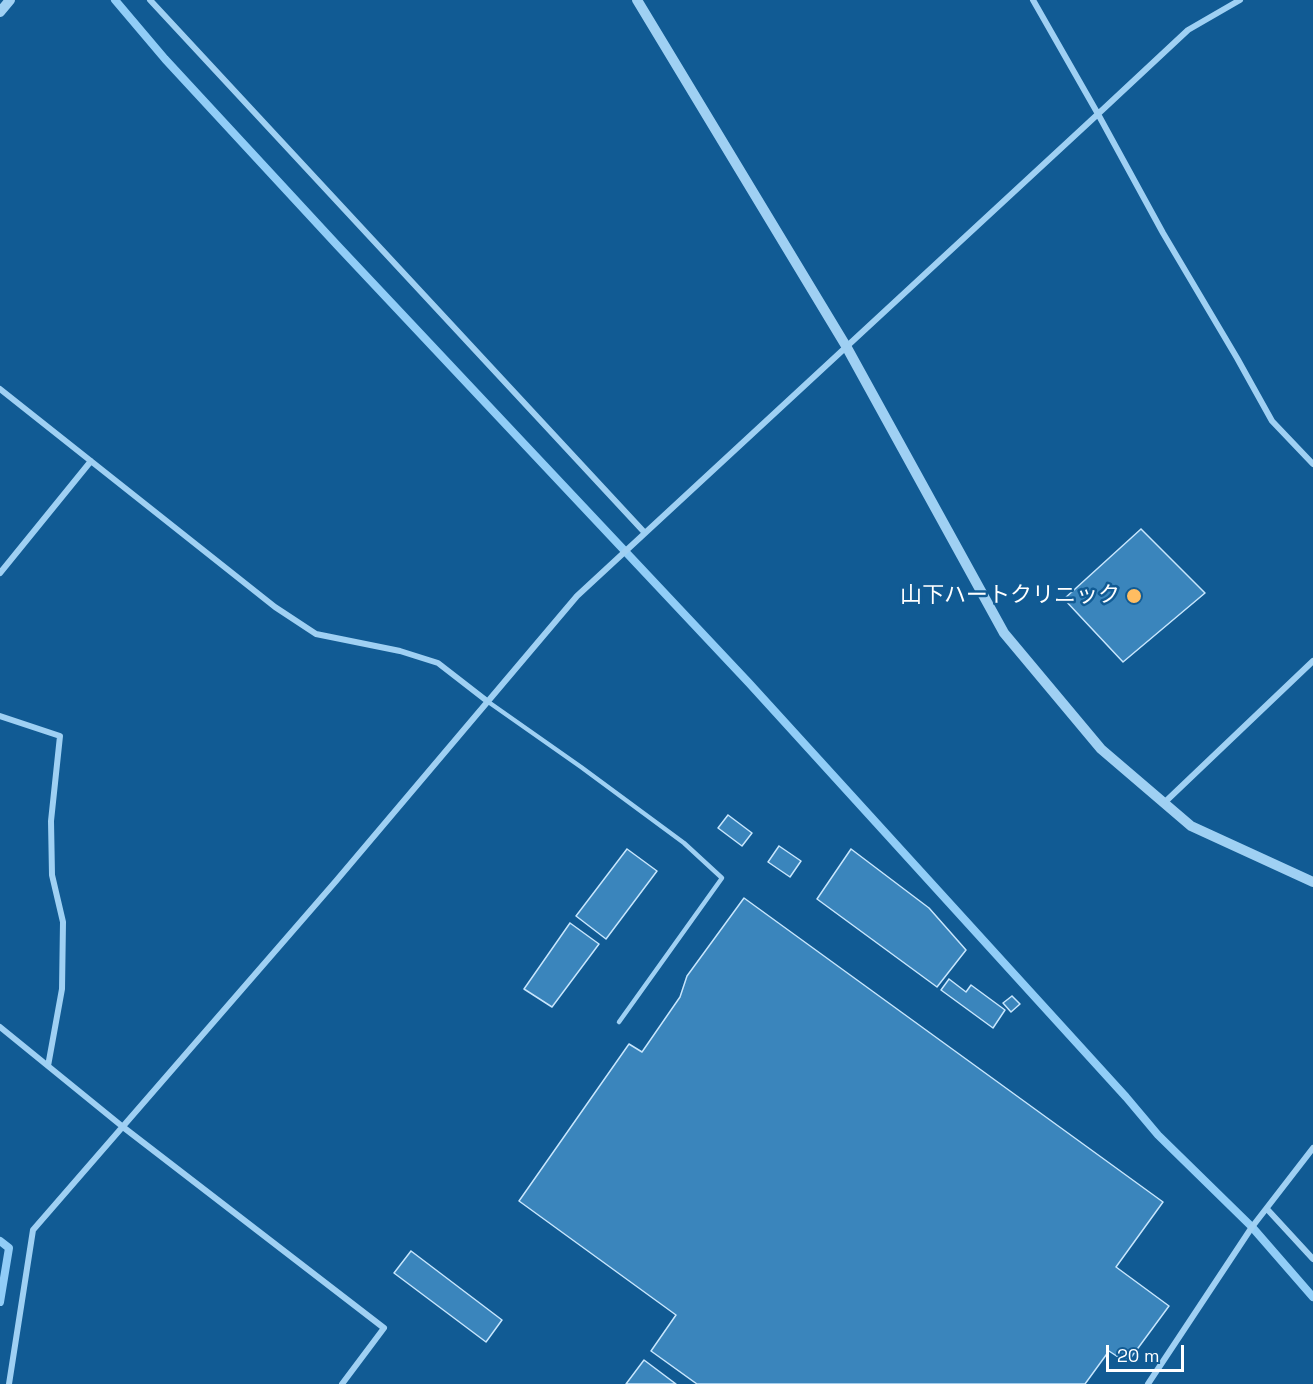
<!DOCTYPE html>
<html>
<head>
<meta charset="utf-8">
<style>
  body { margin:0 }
  #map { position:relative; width:1313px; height:1384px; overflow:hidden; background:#115b94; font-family:"Space Grotesk",sans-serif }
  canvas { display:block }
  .scale { position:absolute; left:1106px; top:1345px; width:78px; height:27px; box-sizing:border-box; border:3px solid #fff; border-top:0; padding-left:8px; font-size:18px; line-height:21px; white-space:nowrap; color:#fff; -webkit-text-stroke:4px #115b94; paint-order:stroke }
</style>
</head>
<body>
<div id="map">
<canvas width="1313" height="1384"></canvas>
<div class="scale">20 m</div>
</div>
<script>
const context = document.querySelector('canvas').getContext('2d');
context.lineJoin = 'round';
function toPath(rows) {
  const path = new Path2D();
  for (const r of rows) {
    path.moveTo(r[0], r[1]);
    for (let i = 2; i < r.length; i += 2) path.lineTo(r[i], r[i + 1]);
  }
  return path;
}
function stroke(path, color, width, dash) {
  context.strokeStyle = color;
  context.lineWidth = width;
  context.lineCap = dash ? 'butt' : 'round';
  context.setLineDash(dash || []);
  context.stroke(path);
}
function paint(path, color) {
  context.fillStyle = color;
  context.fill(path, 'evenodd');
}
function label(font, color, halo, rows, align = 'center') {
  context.font = font + ' "Space Grotesk","Noto Sans JP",sans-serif';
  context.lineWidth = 5;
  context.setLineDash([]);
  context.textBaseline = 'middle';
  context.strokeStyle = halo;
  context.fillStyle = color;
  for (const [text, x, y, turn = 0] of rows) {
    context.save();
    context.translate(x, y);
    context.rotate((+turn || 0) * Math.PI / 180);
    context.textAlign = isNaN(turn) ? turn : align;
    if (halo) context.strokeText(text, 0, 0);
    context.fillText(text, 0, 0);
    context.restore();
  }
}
stroke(toPath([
  [115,0,165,59,337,245,749,683,1126,1097,1158,1135,1252,1227,1313,1297],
  [0,1241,9,1248,0,1302]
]), '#91cdf7', 8);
const building = toPath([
  [1141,529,1205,593,1123,662,1064,599,1141,529],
  [728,815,752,833,742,846,718,828,728,815],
  [779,846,801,861,790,877,768,862,779,846],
  [627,849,657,871,606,939,576,916,627,849],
  [851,849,929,908,966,950,937,987,817,899,851,849],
  [744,898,1163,1202,1116,1267,1169,1306,1127,1363,1109,1351,1085,1384,697,1384,651,1351,676,1315,519,1201,629,1044,642,1052,680,997,687,976,744,898],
  [570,923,599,944,552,1007,524,989,570,923],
  [949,979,966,992,971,985,1005,1010,993,1028,941,990,949,979],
  [1012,996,1020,1004,1011,1012,1003,1003,1012,996],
  [411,1251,502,1320,486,1342,394,1273,411,1251],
  [644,1360,676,1384,626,1384,644,1360]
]);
paint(building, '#3a85bc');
stroke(building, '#c7e6fd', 1.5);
stroke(toPath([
  [487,701,581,767,684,843,722,878,619,1022]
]), '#9fd0f3', 4.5);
stroke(toPath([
  [150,0,645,533],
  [1033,0,1098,114,1163,233,1237,358,1272,421,1313,464],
  [0,389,275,607,316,634,400,651,438,663,487,701],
  [0,573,91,461],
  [0,716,60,736,51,821,52,875,63,922,62,989,48,1066],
  [1164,803,1313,661],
  [0,1027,123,1127,384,1328,342,1384],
  [1267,1209,1313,1259],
  [9,1384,33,1230,336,881,577,596,1098,114,1188,30,1240,0],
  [1148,1384,1252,1227,1313,1148]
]), '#9fd0f3', 6);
stroke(toPath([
  [637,0,846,346,1004,633,1101,749,1191,826,1313,882],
  [0,12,10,0]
]), '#9fd0f3', 10);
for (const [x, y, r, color] of [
  [1134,596,8,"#ffbd61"]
]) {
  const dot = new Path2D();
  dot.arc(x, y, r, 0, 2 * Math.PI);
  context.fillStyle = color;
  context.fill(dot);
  stroke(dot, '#115b94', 2);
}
label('22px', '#fff', '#115b94', [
  ["山下ハートクリニック",1120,596]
], 'right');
</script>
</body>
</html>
